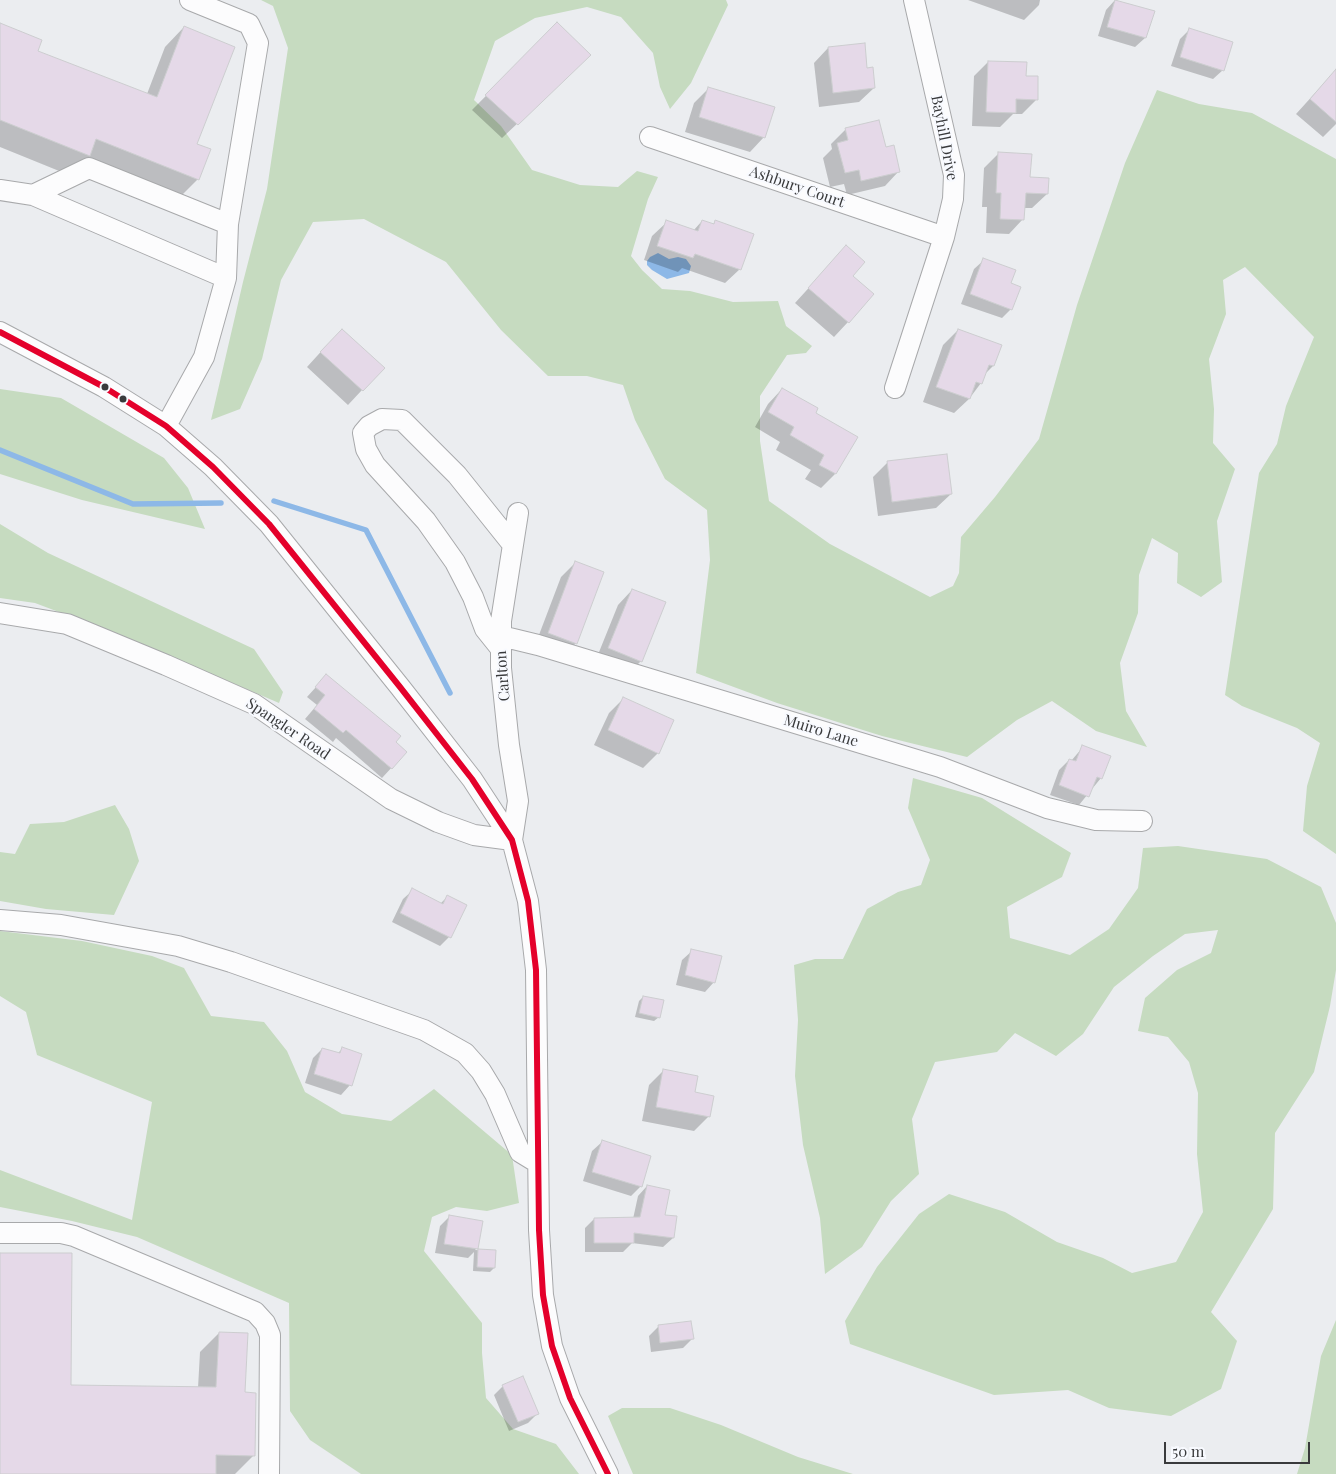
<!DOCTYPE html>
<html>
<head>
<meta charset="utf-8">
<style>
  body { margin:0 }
  #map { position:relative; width:1336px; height:1474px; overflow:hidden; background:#ebedf0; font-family:"Playfair Display",serif }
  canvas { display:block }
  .scale { position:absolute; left:1164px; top:1442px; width:146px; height:22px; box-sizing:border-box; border:2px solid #393a3c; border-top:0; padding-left:6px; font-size:15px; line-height:18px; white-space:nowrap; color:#393a3c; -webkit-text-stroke:4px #f8faff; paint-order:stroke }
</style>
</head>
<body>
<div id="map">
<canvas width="1336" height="1474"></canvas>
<div class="scale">50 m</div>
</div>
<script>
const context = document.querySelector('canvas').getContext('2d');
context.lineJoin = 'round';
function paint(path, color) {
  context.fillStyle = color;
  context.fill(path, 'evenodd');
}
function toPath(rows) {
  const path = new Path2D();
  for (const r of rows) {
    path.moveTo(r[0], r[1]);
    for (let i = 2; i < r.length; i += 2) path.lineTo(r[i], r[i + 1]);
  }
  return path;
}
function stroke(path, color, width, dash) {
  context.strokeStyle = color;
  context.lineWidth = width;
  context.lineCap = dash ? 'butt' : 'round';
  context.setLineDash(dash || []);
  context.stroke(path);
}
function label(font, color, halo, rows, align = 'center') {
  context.font = font + ' "Playfair Display",serif';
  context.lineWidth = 4;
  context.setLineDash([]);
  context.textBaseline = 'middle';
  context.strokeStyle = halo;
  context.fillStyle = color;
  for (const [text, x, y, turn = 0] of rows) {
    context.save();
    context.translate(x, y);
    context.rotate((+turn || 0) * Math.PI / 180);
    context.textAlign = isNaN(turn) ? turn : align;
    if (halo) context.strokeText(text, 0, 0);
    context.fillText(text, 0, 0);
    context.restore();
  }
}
paint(toPath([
  [261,0,726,0,728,5,691,83,670,109,660,87,653,53,621,17,587,7,535,18,495,41,474,100,501,126,532,170,580,185,618,187,637,171,658,177,648,199,631,256,642,270,662,289,690,291,733,302,778,301,786,326,812,346,806,353,787,355,760,396,760,441,769,501,830,544,930,597,953,586,959,573,961,537,995,497,1039,439,1077,305,1125,163,1157,90,1199,104,1252,113,1336,159,1336,854,1303,831,1307,786,1320,743,1297,728,1242,706,1225,695,1259,473,1277,444,1286,406,1314,337,1245,267,1223,280,1226,314,1209,359,1214,409,1213,443,1235,469,1217,521,1222,582,1201,597,1177,583,1178,553,1152,538,1139,575,1138,613,1120,663,1126,711,1147,747,1096,731,1052,701,1017,720,967,757,882,736,777,703,696,673,710,560,707,510,665,479,635,420,623,385,587,376,548,376,501,330,446,262,364,219,313,222,281,280,262,359,240,409,211,420,243,282,267,189,288,48,273,6],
  [0,389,61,398,164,458,188,488,205,529,82,500,0,474],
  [0,524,48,553,254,649,283,692,279,703,125,637,35,603,0,598],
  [913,778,982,798,1071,853,1062,877,1007,907,1010,938,1070,955,1109,929,1138,888,1143,848,1178,846,1267,859,1321,887,1336,923,1336,970,1330,1006,1314,1072,1275,1133,1273,1209,1211,1312,1237,1341,1221,1389,1171,1416,1109,1408,1068,1390,994,1395,850,1344,845,1321,877,1267,919,1214,949,1194,1005,1212,1057,1242,1103,1258,1132,1273,1176,1262,1203,1212,1197,1154,1198,1093,1189,1062,1168,1037,1138,1031,1145,998,1177,970,1211,953,1218,930,1185,934,1153,956,1114,987,1083,1034,1056,1056,1015,1033,997,1052,935,1062,912,1119,919,1174,891,1201,862,1247,825,1274,820,1218,803,1145,795,1076,798,1020,794,965,815,959,843,959,867,909,898,892,921,885,930,860,908,808],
  [115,805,129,829,139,861,114,915,46,909,0,901,0,852,15,854,30,824,64,822],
  [0,931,82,941,152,956,184,968,211,1016,264,1022,287,1051,305,1092,342,1114,391,1121,434,1089,512,1155,519,1203,487,1211,456,1207,432,1217,424,1251,482,1323,482,1353,486,1398,513,1429,556,1444,579,1474,361,1474,310,1440,290,1411,289,1303,137,1237,72,1221,0,1207,0,1170,132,1220,152,1102,37,1055,26,1012,0,996],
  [1336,1320,1336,1474,1297,1474,1305,1448,1321,1356],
  [622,1408,670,1408,721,1425,798,1457,853,1474,633,1474,608,1416]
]), '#c6dbc0');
paint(toPath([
  [658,253,669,259,678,257,686,259,691,266,689,273,667,279,652,270,647,265,647,261,650,257]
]), '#8db8e7');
paint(toPath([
  [968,0,1040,0,1039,5,1024,20],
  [1115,0,1145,38,1135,47,1098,36,1106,10],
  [0,24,36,52,147,94,165,47,184,27,198,179,179,198,84,160,69,175,0,147],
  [557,24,575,69,502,138,472,110],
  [1189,30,1223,70,1213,79,1171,66,1180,39],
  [828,48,874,88,859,102,819,107,814,63],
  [988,62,1025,77,1036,100,1022,114,1013,114,1000,127,972,126,974,76],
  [1335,71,1336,124,1323,137,1296,114],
  [709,88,764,137,750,152,685,132,694,103],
  [846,129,885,149,899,171,885,186,847,195,844,184,830,187,823,158,832,149,831,144],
  [998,154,1047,194,1032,208,1024,208,1023,219,1009,234,986,233,987,207,982,207,984,168],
  [702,221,712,225,715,222,740,269,725,283,682,268,678,272,644,260,652,236,667,222,693,231],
  [846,247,852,276,848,322,834,337,795,303],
  [984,260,1010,284,1011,309,1002,318,961,304,974,269],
  [958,330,993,366,985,374,981,383,969,399,954,413,923,402,943,345],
  [327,345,362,390,348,405,307,367],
  [782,389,814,413,835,474,821,488,805,479,811,470,776,450,780,442,755,427,768,404],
  [888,462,951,494,936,508,878,516,873,477],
  [575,563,576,643,561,658,534,648,561,577],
  [632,590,641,661,627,675,595,662,618,605],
  [326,676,406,752,382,778,336,738,333,742,305,719,317,705,307,697],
  [624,698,658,753,643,768,594,745,609,713],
  [1083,747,1101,778,1079,805,1050,795,1059,770,1069,760,1071,761],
  [413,890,440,904,447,897,449,937,440,946,392,922,403,899],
  [692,951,714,982,705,992,676,985,682,960],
  [643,997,659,1017,654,1021,635,1017,639,1001],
  [322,1049,337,1054,342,1049,350,1085,341,1095,305,1083,313,1058],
  [664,1070,694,1093,709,1116,694,1131,642,1121,649,1085],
  [602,1142,641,1186,631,1196,583,1181,592,1151],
  [647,1186,664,1216,673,1238,663,1247,632,1243,623,1252,585,1252,585,1228,594,1219,633,1219,638,1196],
  [449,1217,477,1248,475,1250,494,1251,494,1268,490,1272,473,1271,474,1252,468,1258,435,1253,440,1226],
  [0,1254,69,1387,198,1388,200,1352,219,1333,243,1394,254,1455,235,1474,0,1474],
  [658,1327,692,1339,683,1348,651,1352,649,1336],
  [503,1386,537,1414,528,1423,509,1431,494,1395]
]), '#0003');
stroke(toPath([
  [0,450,133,504,221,503],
  [274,501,366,530,450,693]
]), '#8db8e7', 5.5);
const building = toPath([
  [1115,0,1155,11,1146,38,1107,27,1115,0],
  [557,22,591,55,518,125,485,95,557,22],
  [0,23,42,40,38,51,157,97,184,26,235,47,197,144,211,149,199,180,96,139,90,156,0,120,0,23],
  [1189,28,1233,42,1224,71,1180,57,1189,28],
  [865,43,867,68,873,67,875,88,833,93,828,47,865,43],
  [988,61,1027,62,1026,76,1038,76,1038,100,1016,99,1016,113,986,112,988,61],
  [1336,69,1336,122,1310,99,1336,69],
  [708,87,775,107,765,138,699,117,708,87],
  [879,120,886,147,894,145,900,172,861,181,859,170,845,173,837,143,848,140,845,128,879,120],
  [998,152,1032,154,1030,177,1049,178,1048,194,1026,193,1024,220,1000,219,1001,193,996,193,998,152],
  [666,220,698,231,702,220,714,224,715,220,754,234,741,270,695,254,693,258,657,246,666,220],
  [846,245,865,262,853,276,874,294,849,323,808,288,846,245],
  [983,258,1016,270,1011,283,1021,287,1012,310,970,294,983,258],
  [342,329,385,368,363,391,320,352,342,329],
  [958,329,1002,345,994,366,989,365,982,384,976,382,970,399,936,387,958,329],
  [782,388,818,408,816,413,858,437,836,474,819,465,824,455,790,435,794,427,768,412,782,388],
  [947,454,952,494,892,502,887,461,947,454],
  [575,561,604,572,577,644,548,633,575,561],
  [632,589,666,602,642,662,608,648,632,589],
  [326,674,401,736,396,742,407,752,392,769,346,730,343,733,314,709,325,695,315,687,326,674],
  [623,697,674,720,659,754,608,730,623,697],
  [1082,745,1111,756,1102,779,1097,777,1089,797,1059,785,1069,759,1076,761,1082,745],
  [412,888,443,904,447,895,467,905,451,938,400,913,412,888],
  [691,949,722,956,715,983,685,975,691,949],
  [643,996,664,1000,660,1018,639,1013,643,996],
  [342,1047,362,1054,352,1086,314,1074,322,1048,340,1053,342,1047],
  [663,1069,698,1076,695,1092,714,1096,710,1117,656,1107,663,1069],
  [602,1140,651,1156,642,1187,592,1172,602,1140],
  [647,1185,670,1190,665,1215,677,1216,674,1238,634,1233,634,1243,594,1243,594,1218,640,1217,647,1185],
  [449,1215,483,1221,478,1249,444,1244,449,1215],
  [478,1249,496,1250,495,1268,477,1267,478,1249],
  [0,1253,72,1253,71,1385,216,1387,219,1332,248,1333,245,1392,256,1393,255,1456,216,1455,216,1474,0,1474,0,1253],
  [691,1321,694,1339,660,1343,658,1325,691,1321],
  [523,1376,539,1414,518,1422,502,1385,523,1376]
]);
paint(building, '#e5d9e8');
stroke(building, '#cccdcf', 1);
const minor = toPath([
  [650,137,944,237],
  [0,190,33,195,226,278],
  [33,195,89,168,228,224],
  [0,332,104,387,166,426,213,467,269,524,400,687,472,779,512,840,528,901,536,970,539,1230,543,1295,552,1346,570,1398,608,1474],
  [895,388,944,237,953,199,954,175,914,0],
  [166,426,204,357,226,278,228,224,258,43,249,24,190,0],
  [0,613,67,624,166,665,254,704,391,799,438,822,474,835,512,840,518,801,509,745,501,668,501,621,518,513],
  [501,636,538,645,940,767,1047,808,1096,820,1142,821],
  [501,649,485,629,473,597,455,562,426,521,375,465,366,449,363,433,369,426,382,419,402,420,457,475,513,545],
  [0,920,61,925,178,946,231,962,424,1030,465,1053,481,1071,495,1094,520,1152,538,1163],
  [0,1233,61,1233,74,1236,255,1312,265,1323,270,1335,269,1474]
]);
stroke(minor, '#a8a9ab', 22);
stroke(minor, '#fcfcfd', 20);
stroke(toPath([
  [0,332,104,387,166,426,213,467,269,524,400,687,472,779,512,840,528,901,536,970,539,1230,543,1295,552,1346,570,1398,608,1474]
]), '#e4002b', 6);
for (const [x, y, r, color] of [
  [105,387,4.5,"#393a3c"],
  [123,399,4.5,"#393a3c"]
]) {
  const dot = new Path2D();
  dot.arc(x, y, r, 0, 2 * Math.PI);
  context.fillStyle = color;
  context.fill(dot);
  stroke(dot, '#f8faff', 2);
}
label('15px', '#393a3c', '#f8faff', [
  ["Bayhill Drive",944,138,79],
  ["Ashbury Court",797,187,19],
  ["Carlton",503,676,-94],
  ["Spangler Road",288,729,34],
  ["Muiro Lane",821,731,17]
]);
</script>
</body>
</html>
